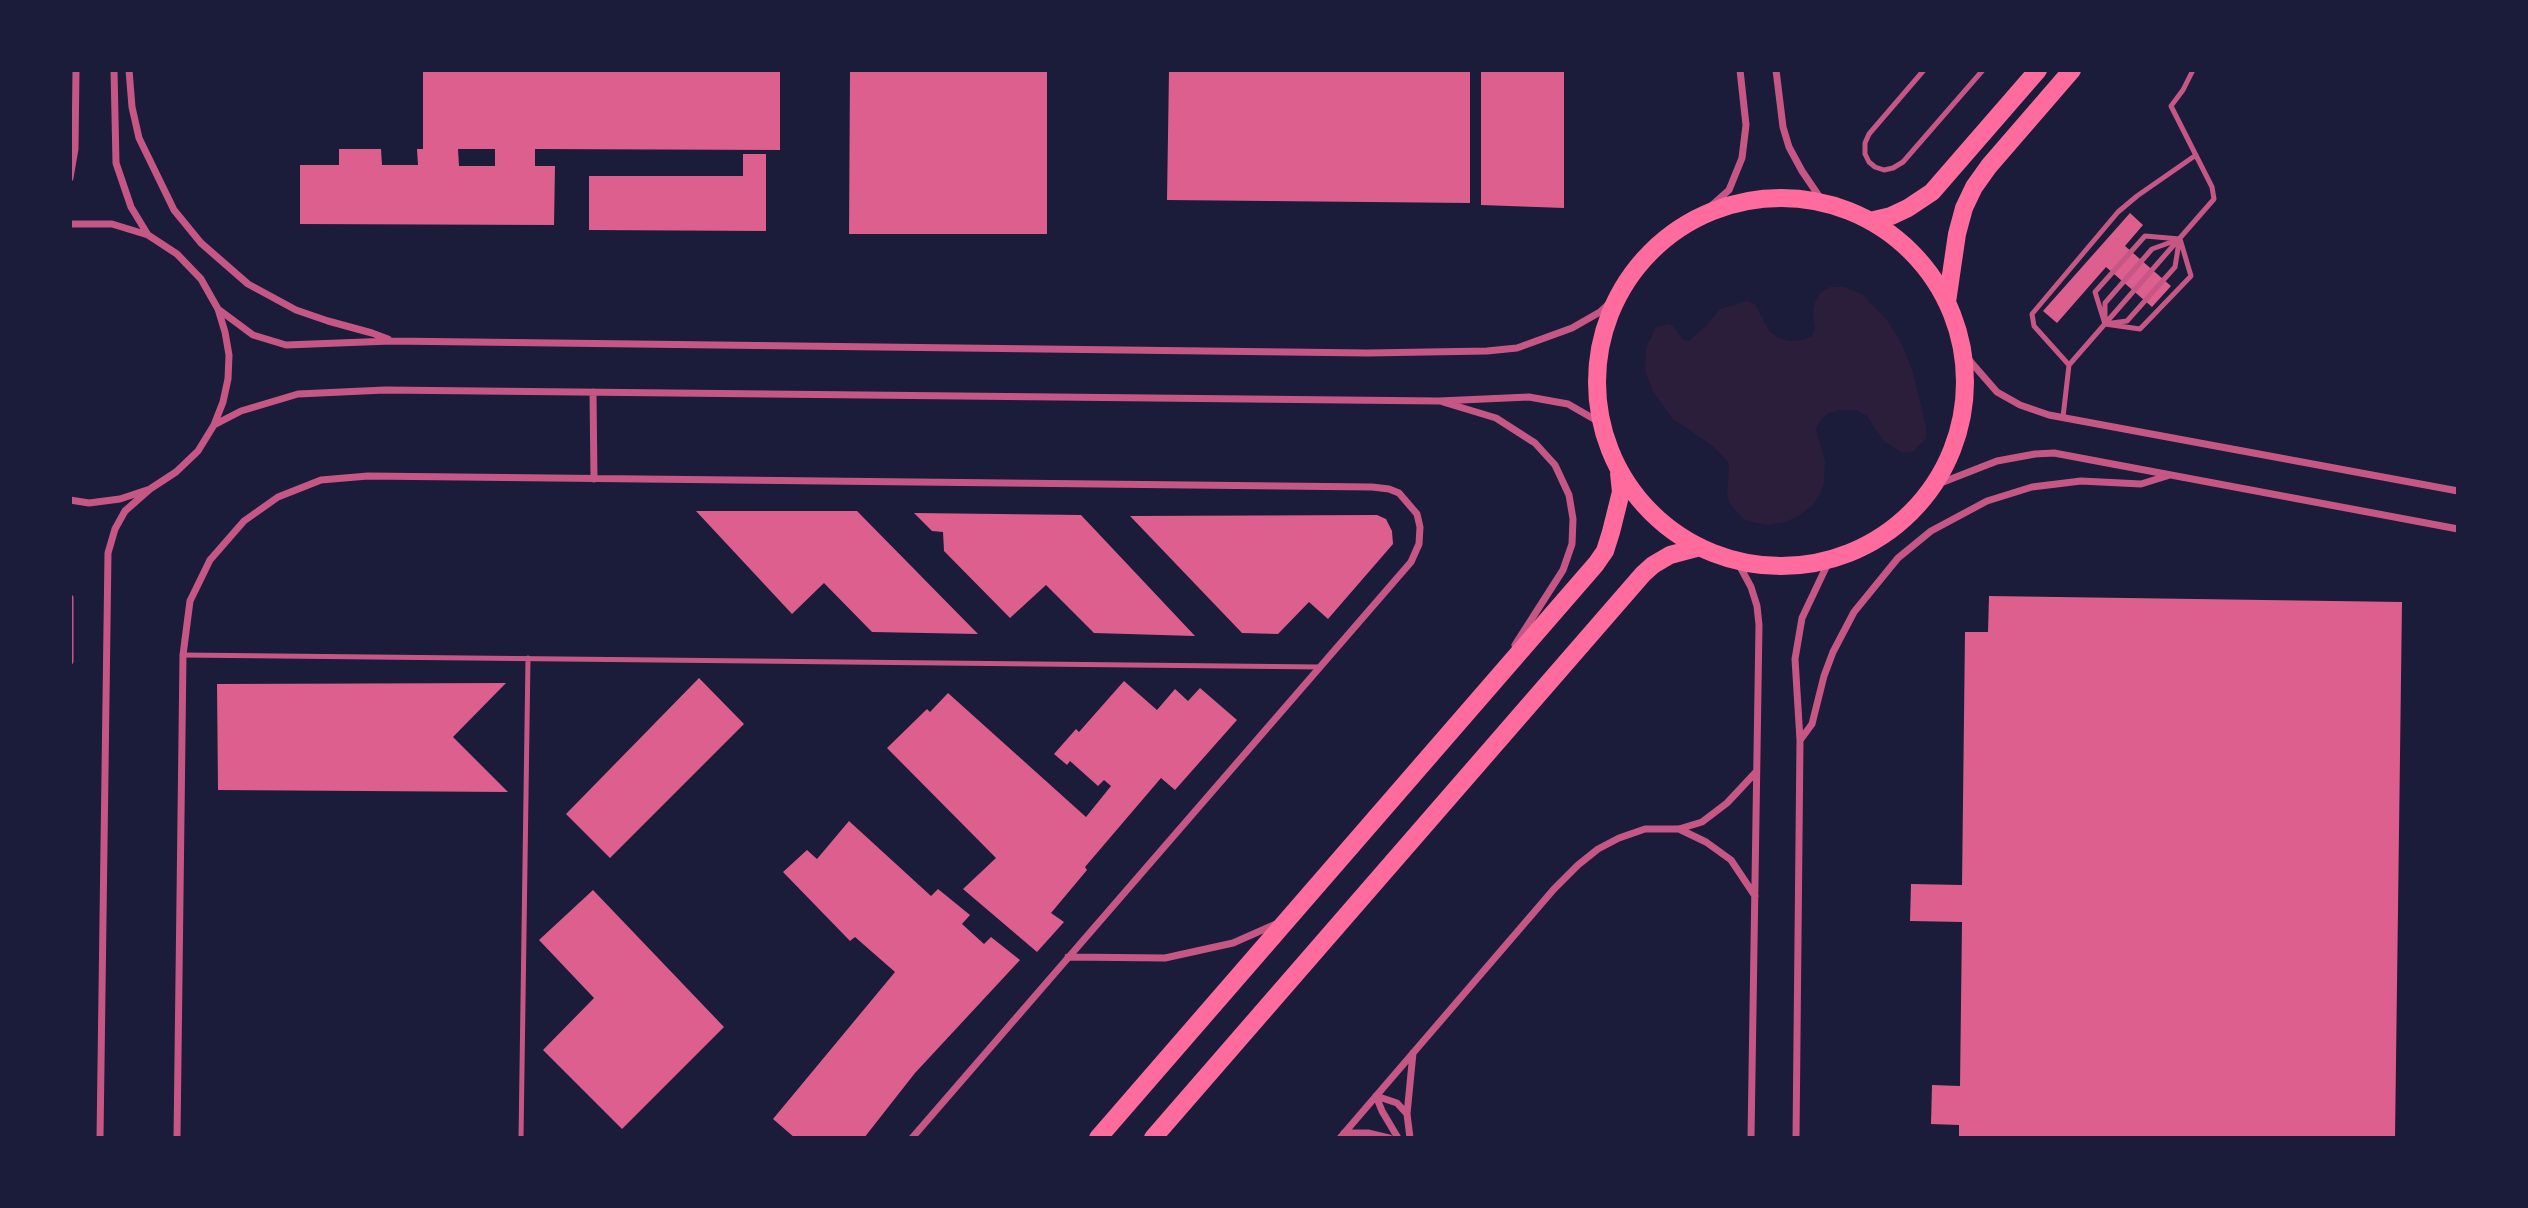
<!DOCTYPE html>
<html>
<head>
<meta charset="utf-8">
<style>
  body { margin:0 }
  #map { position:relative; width:2528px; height:1208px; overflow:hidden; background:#1b1b3a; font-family:"DejaVu Sans",sans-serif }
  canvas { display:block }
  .frame { position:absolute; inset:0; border:72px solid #1b1b3a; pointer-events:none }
</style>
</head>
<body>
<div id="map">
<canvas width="2528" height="1208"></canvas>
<div class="frame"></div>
</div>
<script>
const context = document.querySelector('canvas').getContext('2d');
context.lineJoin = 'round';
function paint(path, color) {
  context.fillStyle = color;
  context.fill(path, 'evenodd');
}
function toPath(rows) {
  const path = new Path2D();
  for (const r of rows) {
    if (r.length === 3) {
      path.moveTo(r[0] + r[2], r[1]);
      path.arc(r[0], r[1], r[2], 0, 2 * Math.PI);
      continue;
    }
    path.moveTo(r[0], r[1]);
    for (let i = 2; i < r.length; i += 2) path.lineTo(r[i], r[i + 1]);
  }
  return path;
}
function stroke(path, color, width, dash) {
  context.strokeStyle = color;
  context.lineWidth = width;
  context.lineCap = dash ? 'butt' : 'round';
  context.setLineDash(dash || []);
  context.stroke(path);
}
paint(toPath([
  [1830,287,1845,287,1863,295,1887,320,1900,340,1913,372,1926,427,1926,438,1912,452,1902,453,1883,440,1867,416,1856,410,1840,410,1827,414,1819,422,1816,429,1825,461,1824,484,1819,496,1812,506,1800,515,1786,522,1769,525,1755,523,1743,519,1729,503,1727,492,1729,468,1727,460,1710,444,1673,419,1653,392,1645,370,1646,348,1656,327,1668,324,1673,326,1683,340,1689,341,1708,324,1720,309,1747,301,1755,304,1769,331,1779,338,1790,341,1802,340,1811,337,1815,329,1813,312,1815,302,1821,292]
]), '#2a1e3b');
paint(toPath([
  [423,70,780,70,780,150,535,149,535,166,555,166,554,225,300,224,300,165,339,165,339,149,381,149,382,165,418,165,417,149,423,149],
  [458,149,495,149,495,166,459,166],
  [850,70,1047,70,1047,234,849,234],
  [1169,70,1470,70,1470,203,1167,200],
  [1481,70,1564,70,1564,208,1481,205],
  [743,154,766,154,766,231,589,230,589,176,743,176],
  [2130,213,2143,225,2125,246,2171,286,2152,307,2106,267,2057,323,2043,311],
  [696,511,857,511,978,634,872,632,824,583,792,614],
  [914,513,1081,515,1195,636,1094,633,1046,585,1010,618,944,551,943,532,932,531],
  [1377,515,1386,519,1392,531,1393,544,1328,619,1309,602,1278,634,1242,633,1130,516],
  [1989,596,2402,602,2395,1138,1959,1138,1959,1125,1931,1124,1932,1085,1960,1086,1962,922,1910,921,1911,884,1962,885,1965,632,1988,632],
  [699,678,744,724,610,858,566,814],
  [1124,681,1157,710,1175,689,1188,701,1200,688,1237,720,1175,790,1161,778,1085,867,1087,870,1051,913,1064,922,1037,952,963,889,996,858,887,748,927,709,930,712,948,693,1086,817,1111,786,1104,780,1098,786,1070,761,1067,765,1054,754,1076,729,1079,732],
  [506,683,453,737,508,792,218,790,217,684],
  [849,821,931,896,938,889,970,915,962,924,984,944,991,937,1020,960,915,1073,864,1138,795,1138,773,1119,895,972,855,937,850,941,783,872,807,850,817,859],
  [593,890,724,1027,622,1129,543,1050,594,998,539,940]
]), '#dd5f8e');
stroke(toPath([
  [1924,70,1869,134,1865,143,1865,154,1869,162,1875,167,1884,170,1893,168,1903,162,1983,70],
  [2105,318,2105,303,2152,249,2177,240],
  [2112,323,2127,321,2175,267,2179,242],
  [2105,324,2140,329,2191,276,2180,239],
  [2105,324,2095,292,2145,236,2180,239],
  [2069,365,2034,326,2032,314,2118,212,2137,196,2196,155],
  [2063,417,2069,365,2214,199,2212,187,2171,106,2183,90,2193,70],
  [183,655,1321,667],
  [521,1138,528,658]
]), '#c65784', 5);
stroke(toPath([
  [114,70,116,163,131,207,148,235],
  [129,70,132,107,139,138,174,210,201,243,248,284,296,310,328,321,372,333,388,339],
  [1776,70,1783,127,1789,147,1802,171,1823,202],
  [70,178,75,149,76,70],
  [1702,214,1729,190,1742,158,1746,125,1740,70],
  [70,224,112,224,148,235,177,254,201,279,218,309,225,332,229,355,228,379,223,402,214,425,198,451,176,472,150,489,120,499,89,503,70,500],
  [218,309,253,335,286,345,391,341,1368,353,1487,351,1517,348,1572,328,1600,312,1615,298],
  [1963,353,1997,392,2020,405,2049,415,2458,491],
  [593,392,594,479],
  [1443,402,1496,418,1535,443,1555,465,1569,495,1573,519,1572,544,1563,570,1515,645],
  [214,425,241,411,298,394,385,390,1439,401,1529,397,1568,404,1601,423],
  [1933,486,1997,461,2035,454,2054,453,2458,529],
  [1737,561,1751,587,1757,606,1759,625,1751,1138],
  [70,598,70,661],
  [1801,739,1812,724,1824,676,1833,652,1854,612,1898,558,1931,531,1987,501,2032,487,2081,481,2141,484,2170,475],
  [1679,829,1706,842,1731,860,1755,896],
  [1068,957,1165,958,1233,943,1276,924],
  [1376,1096,1382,1111,1398,1138],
  [1376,1096,1397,1103,1407,1114],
  [1344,1133,1368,1133,1389,1138],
  [100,1138,108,553,115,529,125,511,150,489],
  [177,1138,183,655,190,601,210,560,244,521,278,497,321,480,368,476,1372,487,1389,489,1399,493,1417,514,1420,527,1419,544,1411,562,912,1138],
  [1340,1138,1554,889,1578,865,1598,849,1619,838,1645,829,1679,829,1702,822,1727,803,1756,772],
  [1410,1138,1407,1114,1413,1053],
  [1796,1138,1800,740,1795,659,1802,618,1829,561]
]), '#c65784', 7);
stroke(toPath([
  [1781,382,184],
  [1870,221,1891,216,1908,208,1932,192,2038,70],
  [1947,302,1957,234,1964,208,1974,187,1989,166,2072,70],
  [1098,1138,1596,564,1605,551,1611,532,1621,492,1619,473],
  [1153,1138,1643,574,1653,565,1670,555,1700,547]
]), '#ff6b9d', 18);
</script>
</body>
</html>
